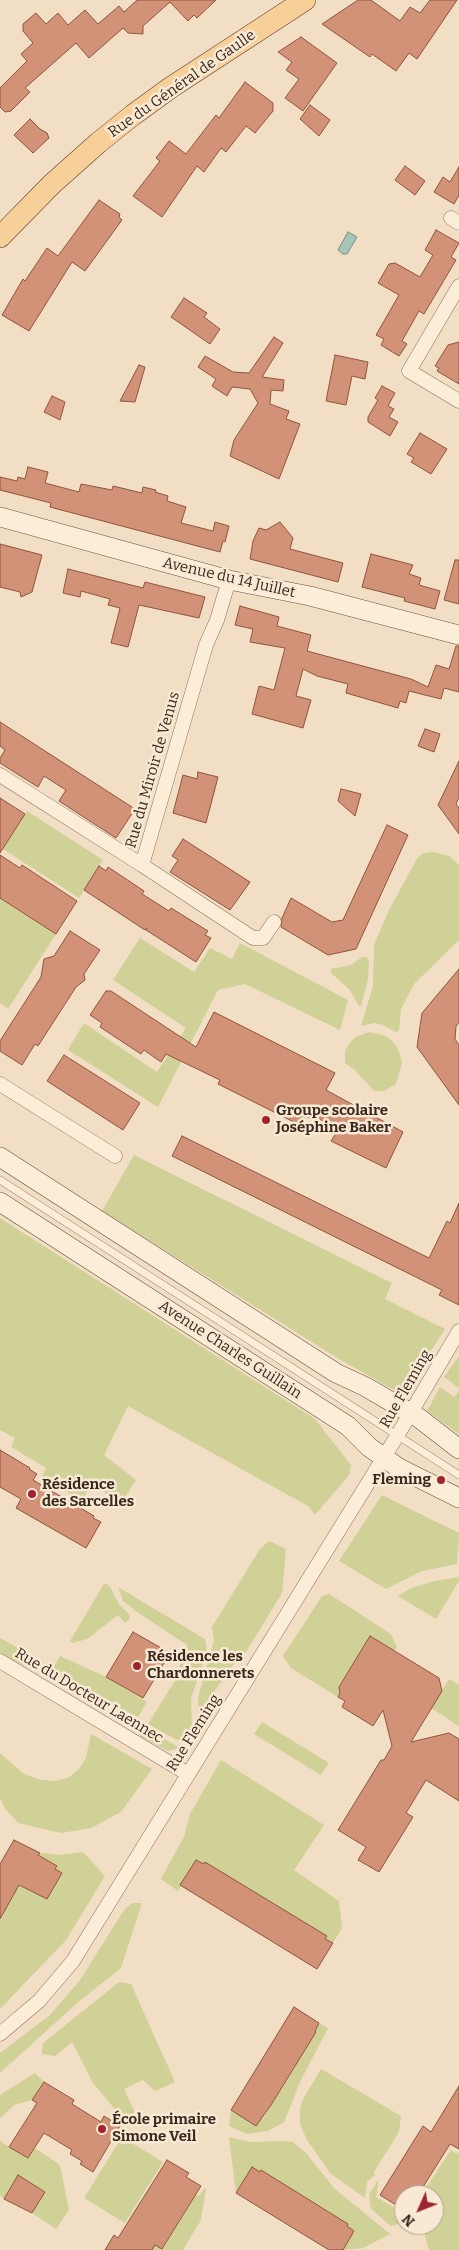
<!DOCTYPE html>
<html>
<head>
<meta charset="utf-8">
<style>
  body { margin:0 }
  #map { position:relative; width:459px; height:2250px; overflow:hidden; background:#f1dec4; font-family:Bitter,serif }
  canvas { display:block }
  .north { position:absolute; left:394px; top:2185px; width:50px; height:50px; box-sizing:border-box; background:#f8e9d4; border:1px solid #ad9c8b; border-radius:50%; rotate:226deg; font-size:14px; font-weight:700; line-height:20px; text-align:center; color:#3c291e }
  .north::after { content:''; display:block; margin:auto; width:18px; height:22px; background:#a12433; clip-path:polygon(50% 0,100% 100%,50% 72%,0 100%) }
</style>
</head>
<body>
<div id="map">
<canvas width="459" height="2250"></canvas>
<div class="north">N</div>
</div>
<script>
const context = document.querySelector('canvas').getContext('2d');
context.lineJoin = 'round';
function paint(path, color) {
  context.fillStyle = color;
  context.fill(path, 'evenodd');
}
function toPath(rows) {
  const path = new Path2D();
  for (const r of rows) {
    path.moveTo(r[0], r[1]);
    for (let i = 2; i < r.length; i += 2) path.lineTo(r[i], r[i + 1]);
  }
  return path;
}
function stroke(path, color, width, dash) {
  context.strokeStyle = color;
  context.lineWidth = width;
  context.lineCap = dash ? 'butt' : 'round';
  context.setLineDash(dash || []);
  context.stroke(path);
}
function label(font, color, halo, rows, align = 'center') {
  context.font = font + ' Bitter,serif';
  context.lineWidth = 5;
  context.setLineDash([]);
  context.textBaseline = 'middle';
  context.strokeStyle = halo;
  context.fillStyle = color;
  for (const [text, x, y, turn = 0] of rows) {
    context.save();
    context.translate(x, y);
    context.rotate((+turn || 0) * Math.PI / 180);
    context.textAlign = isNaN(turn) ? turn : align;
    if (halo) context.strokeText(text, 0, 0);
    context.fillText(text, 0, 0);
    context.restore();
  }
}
paint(toPath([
  [27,811,103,860,79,898,3,849],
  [433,852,449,856,459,865,459,940,414,984,401,1009,399,1030,396,1032,383,1025,374,1023,361,1026,373,986,374,945,389,910,418,857,424,853],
  [0,898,56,934,8,1009,0,1003],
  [140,938,194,972,210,948,232,959,240,943,348,1000,340,1030,245,984,218,990,158,1107,68,1050,84,1023,157,1072,186,1028,113,980],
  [362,957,366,957,369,960,368,979,361,1006,359,1006,349,989,331,973,331,969,351,965],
  [369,1032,386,1036,395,1044,400,1054,402,1063,396,1084,384,1091,374,1091,355,1070,345,1063,345,1051,350,1042,356,1037],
  [134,1155,392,1283,385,1299,445,1329,403,1395,339,1359,102,1211],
  [0,1218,315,1419,351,1465,349,1475,315,1515,308,1506,128,1406,104,1455,136,1480,122,1502,91,1485,82,1500,41,1479,46,1468,11,1447,15,1438,0,1430],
  [459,1356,459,1388,444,1377],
  [440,1387,454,1397,459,1391,459,1434,427,1411],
  [382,1495,459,1533,457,1564,422,1571,386,1589,339,1561],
  [269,1541,286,1549,282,1593,246,1652,233,1665,199,1713,198,1698,214,1640,212,1627,260,1549],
  [459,1577,459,1581,436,1619,398,1596,411,1588,435,1581],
  [104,1584,107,1584,110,1587,119,1604,129,1614,130,1619,125,1623,118,1615,87,1639,73,1643,70,1641],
  [118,1587,205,1639,207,1652,191,1698,192,1730,183,1741,175,1739,148,1724,174,1682,187,1645,137,1612,123,1601],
  [329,1594,391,1634,397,1647,394,1651,370,1637,339,1687,340,1693,338,1697,291,1668,283,1656,322,1596],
  [0,1638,43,1662,36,1668,29,1668,15,1661,0,1652],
  [60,1656,106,1677,147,1702,138,1717,85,1691,52,1670],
  [449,1679,459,1685,459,1726,431,1708],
  [262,1722,329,1763,321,1775,254,1734],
  [144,1728,145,1728,180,1748,168,1751,139,1736],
  [91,1734,152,1769,121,1812,91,1828,61,1833,18,1823,4,1807,0,1798,0,1753,24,1774,41,1780,54,1781,68,1778,79,1769,86,1758],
  [221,1760,324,1825,294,1870,339,1901,342,1928,333,1943,325,1939,326,1936,197,1860,178,1891,161,1879,184,1837,190,1814],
  [83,1852,105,1876,66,1940,0,2009,0,1922,16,1884,33,1893,62,1873,55,1869,57,1867,38,1855,40,1853,60,1855],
  [132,1903,142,1903,121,1968,77,2003,0,2073,0,2053,50,2015,80,1980,124,1910],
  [119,1982,131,1984,175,2082,155,2091,143,2080,124,2089,135,2113,123,2119,93,2083,72,2042,55,2056,42,2054,43,2043],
  [319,2023,328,2028,300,2082,284,2122,268,2131,247,2134,229,2126,231,2110,256,2126,261,2118,263,2119,274,2100,273,2099,282,2084,284,2085,295,2066,294,2064,316,2032,315,2031],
  [321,2069,401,2116,399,2132,374,2172,375,2175,367,2182,365,2198,331,2174,307,2140,300,2124,300,2108,303,2099],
  [35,2073,44,2082,32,2100,14,2105,0,2118,0,2095],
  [122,2137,163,2162,125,2223,84,2198],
  [229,2137,250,2142,283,2141,293,2142,307,2154,334,2188,390,2234,363,2248,343,2250,354,2231,261,2170,236,2193],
  [0,2139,1,2142,28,2158,35,2148,60,2165,69,2210,56,2229,32,2213,45,2191,19,2176,4,2199,0,2195],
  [451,2150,457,2154,459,2152,459,2250,429,2250,422,2225,434,2225,434,2195,421,2195],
  [379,2179,376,2197,404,2213,404,2222,391,2226,371,2209,369,2194],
  [205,2188,206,2189,201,2220,183,2250,152,2250,155,2245,163,2249,196,2195,199,2196]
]), '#d0d196');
const water = toPath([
  [348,232,357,237,347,254,343,254,338,250,348,232]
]);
paint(water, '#a6c4b8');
stroke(water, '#6c9385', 1);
const building = toPath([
  [137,0,216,0,197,18,194,15,188,21,170,2,143,26,143,34,128,33,123,28,89,58,76,43,25,88,30,92,11,111,5,112,0,107,0,88,27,61,21,54,33,43,23,31,23,24,36,13,46,24,58,13,68,25,85,10,98,24,119,6,124,12,137,0],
  [358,0,371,0,400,21,410,7,420,13,430,0,457,0,417,59,409,53,396,71,372,54,370,57,322,24,358,0],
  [301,37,337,63,303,111,285,98,299,79,286,70,292,62,278,52,301,37],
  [245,82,273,103,273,111,255,133,246,126,226,152,221,148,204,172,197,166,162,217,133,196,160,161,156,158,169,141,186,154,216,115,219,118,245,82],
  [310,105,330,120,319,136,300,119,310,105],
  [30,119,40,129,47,133,49,138,33,153,14,135,30,119],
  [405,166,425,181,415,195,395,180,405,166],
  [459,167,459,195,454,204,434,192,443,177,450,182,459,167],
  [99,200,120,214,119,217,122,220,85,271,72,262,29,331,2,315,23,279,25,281,47,248,58,256,99,200],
  [436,230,459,243,451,257,456,260,424,314,419,311,402,341,407,344,399,356,381,345,384,339,376,335,399,295,378,283,389,264,395,263,420,277,433,255,425,250,436,230],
  [184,298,207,313,204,317,220,329,210,344,171,317,184,298],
  [274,337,283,343,262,377,284,380,283,391,271,390,270,404,289,411,286,419,300,424,279,479,230,456,234,440,258,403,250,389,232,387,227,396,212,386,216,379,198,367,205,356,233,372,249,373,274,337],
  [459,342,459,384,437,371,439,368,435,366,448,345,459,342],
  [335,355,368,362,365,379,352,376,346,405,326,401,335,355],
  [139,365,145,367,135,402,120,401,139,365],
  [382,386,395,393,388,406,394,409,389,417,398,422,390,436,368,422,368,417,378,400,375,398,382,386],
  [52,396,65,402,60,420,44,412,52,396],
  [420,433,447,449,431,474,411,462,414,458,407,454,420,433],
  [28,467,48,472,45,483,79,492,81,484,112,490,113,486,142,493,143,487,156,490,155,492,168,496,167,501,186,507,181,523,213,531,215,522,229,526,225,542,223,541,220,552,50,507,51,503,0,490,0,477,17,481,18,477,25,479,28,467],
  [280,522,293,538,290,549,343,563,338,582,250,559,253,541,259,528,266,530,280,522],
  [0,544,42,555,32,592,21,597,20,592,0,587,0,544],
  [371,554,413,565,409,574,421,578,419,585,440,591,435,609,404,601,405,598,362,587,371,554],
  [455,560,459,560,459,604,444,600,455,560],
  [68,569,143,588,145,582,205,597,199,618,139,605,128,647,111,643,120,608,108,605,110,599,81,591,80,597,63,593,68,569],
  [240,606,279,617,277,626,311,635,307,651,411,679,428,687,436,665,449,669,456,646,459,646,459,692,444,688,441,699,409,691,406,703,400,701,398,708,346,693,348,684,317,676,303,669,296,696,311,700,303,728,252,714,259,686,274,690,285,648,250,642,253,629,235,625,240,606],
  [0,722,135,809,116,838,59,801,66,790,44,776,38,787,0,763,0,758,5,750,0,746,0,722],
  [425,729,440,734,434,752,418,746,425,729],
  [459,761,459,797,456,804,459,808,459,834,438,805,459,761],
  [198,772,218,777,206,823,173,813,183,775,197,779,198,772],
  [341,789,361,794,355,816,338,801,341,789],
  [0,798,25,814,0,853,0,798],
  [387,825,408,835,356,949,328,955,281,927,282,918,291,898,332,922,343,920,387,825],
  [183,839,250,882,230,910,170,872,178,860,172,856,183,839],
  [0,855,20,868,22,865,77,901,56,934,0,898,0,855],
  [99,866,106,871,108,867,144,891,142,894,169,911,171,908,208,931,205,935,211,938,196,962,146,930,147,928,145,930,84,890,99,866],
  [70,931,100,950,84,974,85,980,76,987,38,1046,35,1044,22,1065,0,1051,0,1041,41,977,44,959,54,956,70,931],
  [459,969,459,1023,456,1026,455,1039,459,1045,459,1105,417,1047,422,1013,459,969],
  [106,991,111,991,196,1047,214,1012,335,1073,326,1090,403,1132,386,1168,331,1141,339,1129,313,1116,312,1119,305,1116,300,1125,218,1084,220,1080,166,1054,161,1062,144,1050,141,1054,100,1027,102,1023,90,1015,106,991],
  [64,1055,140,1103,123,1130,47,1081,64,1055],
  [182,1136,429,1258,447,1221,450,1223,459,1203,459,1305,439,1295,442,1290,172,1156,182,1136],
  [0,1450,30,1468,29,1469,37,1474,33,1480,94,1516,93,1518,101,1522,86,1548,16,1508,21,1499,0,1487,0,1450],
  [133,1632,170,1653,143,1698,106,1677,133,1632],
  [370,1636,439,1678,442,1691,411,1742,449,1733,459,1739,459,1801,426,1780,406,1813,413,1817,379,1872,358,1860,366,1847,338,1830,381,1760,384,1760,392,1746,383,1710,373,1726,342,1707,345,1701,338,1697,340,1693,339,1687,370,1636],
  [14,1840,40,1853,38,1855,57,1866,55,1869,62,1873,47,1899,19,1885,0,1919,0,1864,14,1840],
  [196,1860,204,1864,205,1862,327,1936,325,1939,333,1943,317,1969,180,1885,196,1860],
  [294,2007,319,2023,315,2031,316,2032,271,2105,256,2126,231,2110,294,2007],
  [44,2082,74,2100,72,2104,101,2122,104,2116,120,2126,93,2172,80,2164,82,2161,70,2154,72,2150,44,2133,28,2158,9,2147,37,2103,32,2100,44,2082],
  [459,2086,459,2149,450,2144,418,2195,404,2195,404,2210,380,2195,423,2126,431,2132,459,2086],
  [167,2160,189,2173,186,2177,201,2186,162,2249,155,2245,152,2250,105,2250,114,2235,118,2238,167,2160],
  [252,2167,260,2172,261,2170,348,2224,347,2226,354,2231,343,2250,329,2250,236,2193,252,2167],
  [18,2175,45,2192,32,2213,4,2199,18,2175]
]);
paint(building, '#d29277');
stroke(building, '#8f543c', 1);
const lane = toPath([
  [0,1180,459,1475]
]);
const street = toPath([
  [451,218,459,223],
  [459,286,409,371,459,401],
  [0,775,142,865,206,645,217,620,229,580],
  [142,865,253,938,263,938,274,922],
  [0,1084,115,1156],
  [0,1661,188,1774],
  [0,2034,39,2001,73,1961,397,1436,459,1331]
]);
const secondary = toPath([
  [0,517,229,580,310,596,459,635],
  [0,1157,336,1373,366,1387,419,1418,459,1449],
  [0,1202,348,1426,369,1447,399,1468,459,1498]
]);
const primary = toPath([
  [0,237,52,184,98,143,133,115,170,88,305,0]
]);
stroke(lane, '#8e6f58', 8);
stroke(street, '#8e6f58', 15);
stroke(secondary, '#6f503c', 20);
stroke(primary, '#5b3d2d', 22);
stroke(lane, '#fbedd8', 7);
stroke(street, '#fbedd8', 14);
stroke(secondary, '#fbedd8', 19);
stroke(primary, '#f7cf99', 21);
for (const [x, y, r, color] of [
  [266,1120,5,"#a12433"],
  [441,1480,5,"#a12433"],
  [32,1494,5,"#a12433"],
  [137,1666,5,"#a12433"],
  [102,2129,5,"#a12433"]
]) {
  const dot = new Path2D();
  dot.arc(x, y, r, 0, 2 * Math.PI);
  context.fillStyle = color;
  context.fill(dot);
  stroke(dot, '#f8e9d4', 2);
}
label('15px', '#3c291e', '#f8e9d4', [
  ["Rue du Général de Gaulle",182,84,-35],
  ["Avenue du 14 Juillet",229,578,13],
  ["Rue du Miroir de Venus",153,770,-74],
  ["Avenue Charles Guillain",230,1350,33],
  ["Rue Fleming",406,1389,-60],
  ["Rue du Docteur Laennec",89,1696,31],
  ["Rue Fleming",194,1733,-58]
]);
label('bold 15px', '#3c291e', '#f8e9d4', [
  ["Groupe scolaire",276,1111],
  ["Joséphine Baker",276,1128],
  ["Fleming",431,1480,"right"],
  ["Résidence",42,1485],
  ["des Sarcelles",42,1502],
  ["Résidence les",147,1657],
  ["Chardonnerets",147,1674],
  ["École primaire",112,2120],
  ["Simone Veil",112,2137]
], 'left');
</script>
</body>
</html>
